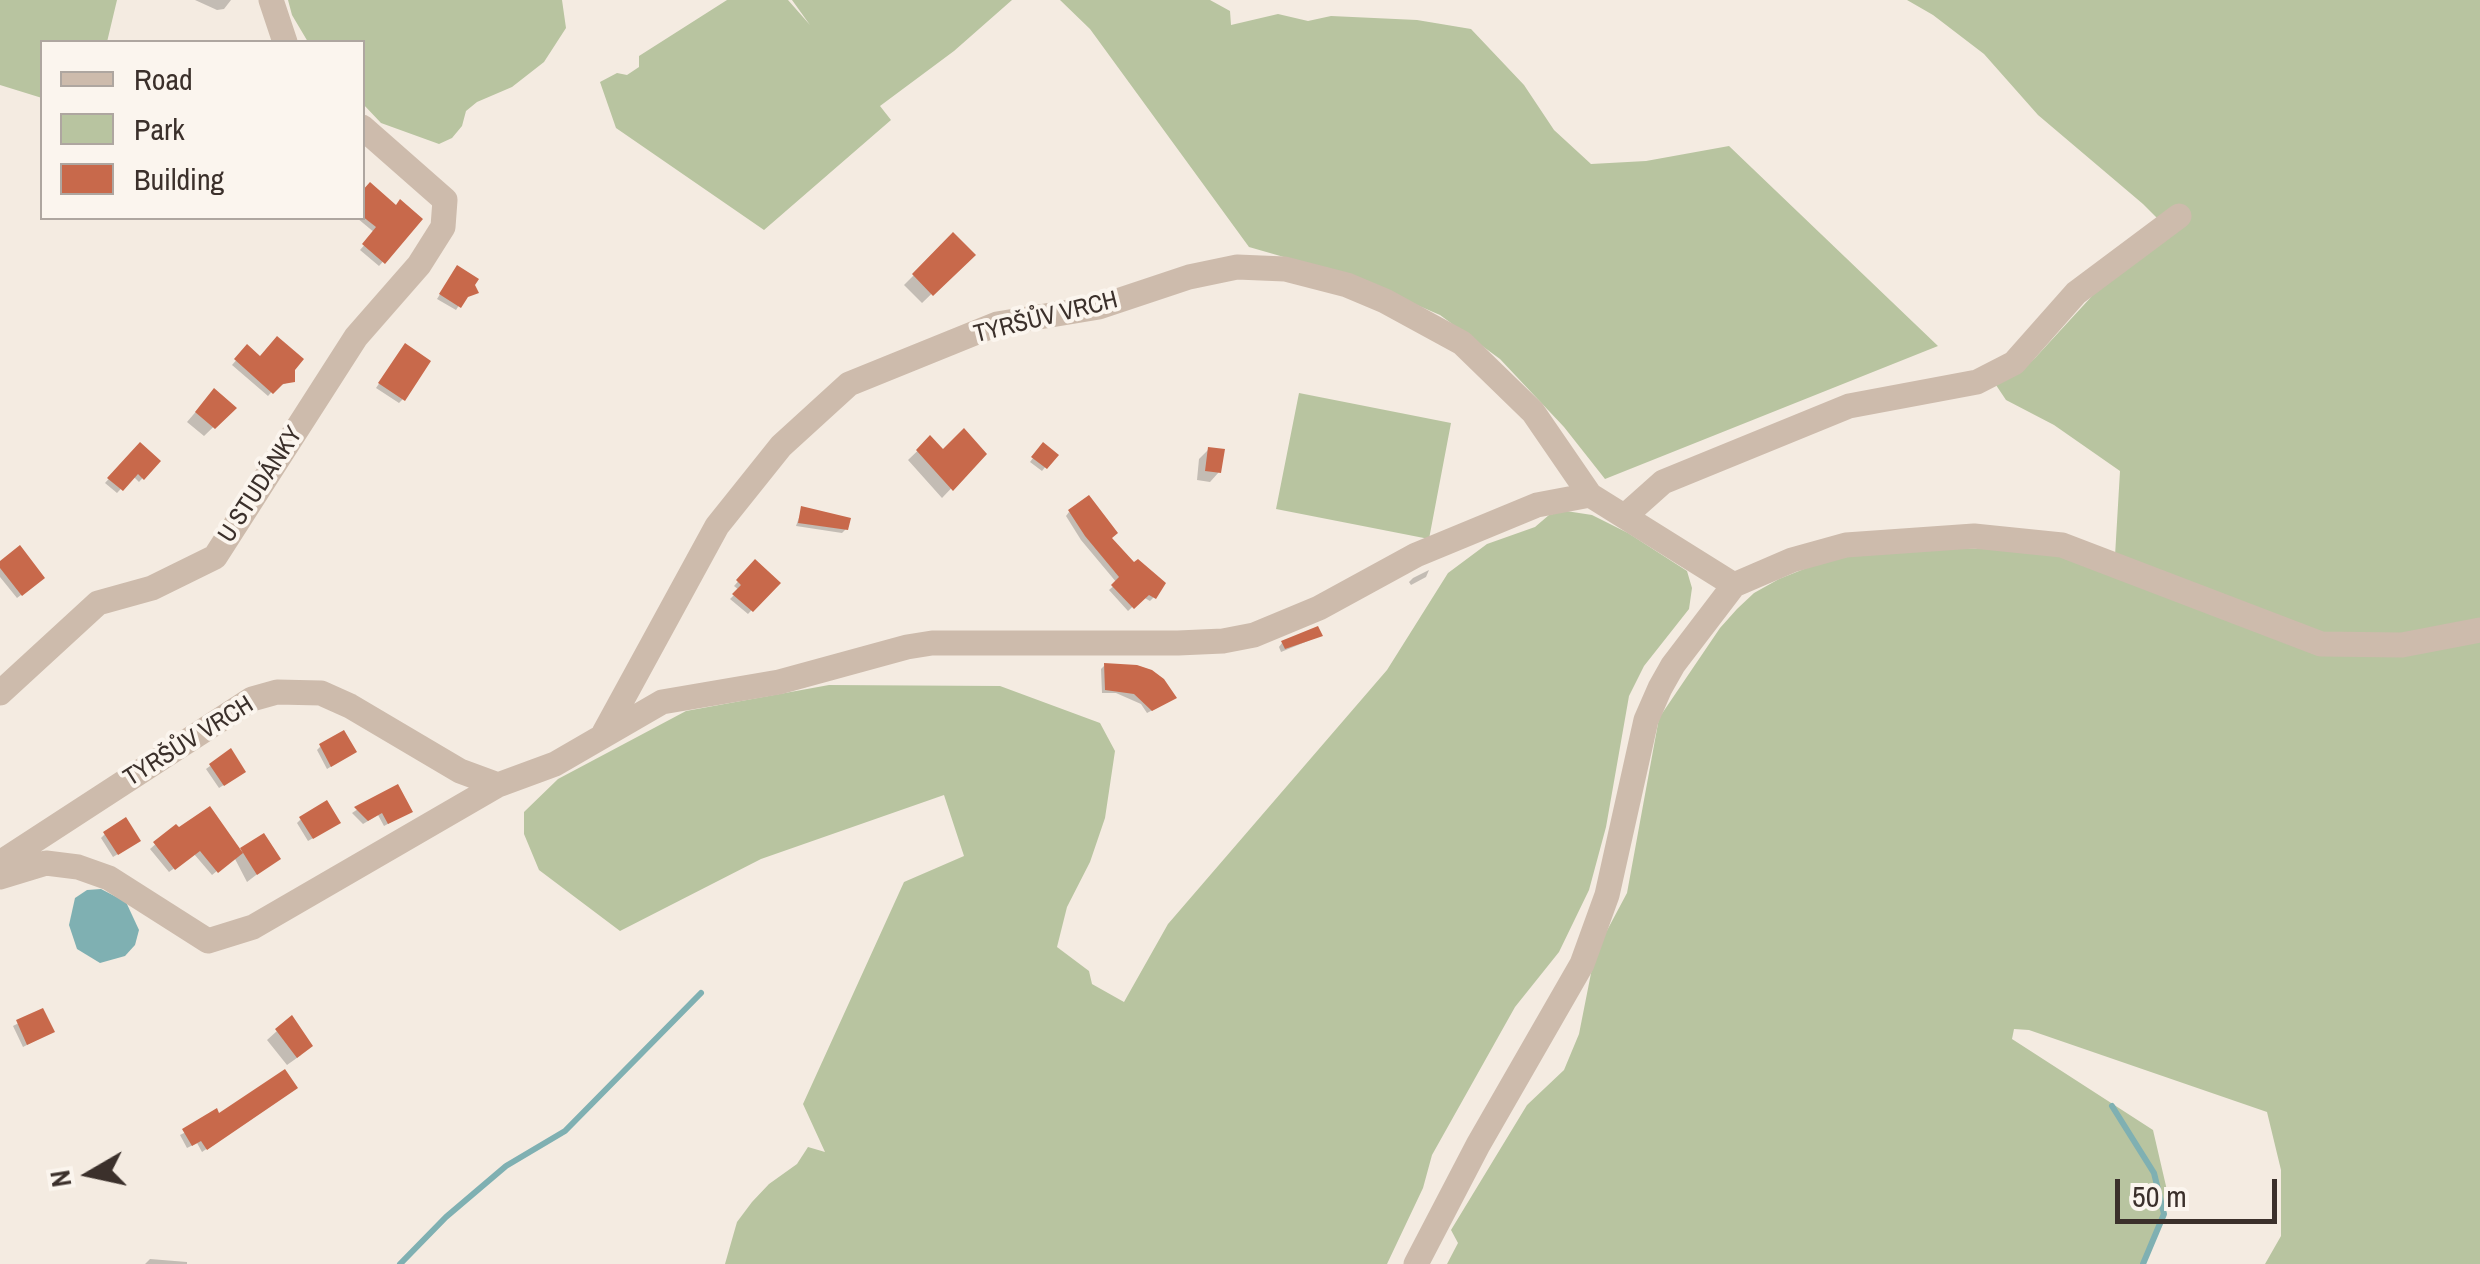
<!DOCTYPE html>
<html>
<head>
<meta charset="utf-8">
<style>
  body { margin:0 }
  #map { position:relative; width:2480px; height:1264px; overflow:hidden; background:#f4ebe1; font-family:"Archivo Narrow",sans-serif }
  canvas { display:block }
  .legend { position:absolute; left:40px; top:40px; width:325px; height:180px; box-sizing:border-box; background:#fbf5ee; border:2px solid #aea6a0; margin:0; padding:12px 18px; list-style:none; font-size:30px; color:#3b302b }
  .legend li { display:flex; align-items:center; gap:20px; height:50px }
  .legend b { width:50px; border:2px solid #aea6a0 }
  .north { position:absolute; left:40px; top:1124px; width:100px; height:100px; -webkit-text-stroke:8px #fbf5ee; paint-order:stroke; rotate:261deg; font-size:28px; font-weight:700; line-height:40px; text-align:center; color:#3b302b }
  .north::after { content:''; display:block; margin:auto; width:35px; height:45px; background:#3b302b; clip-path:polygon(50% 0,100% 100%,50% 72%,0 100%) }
  .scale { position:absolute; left:2115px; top:1179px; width:162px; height:45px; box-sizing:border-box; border:5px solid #3b302b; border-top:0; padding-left:12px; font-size:30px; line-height:35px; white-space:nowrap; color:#3b302b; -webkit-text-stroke:8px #fbf5ee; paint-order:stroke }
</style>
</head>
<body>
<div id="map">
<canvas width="2480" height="1264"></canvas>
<ul class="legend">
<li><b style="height:12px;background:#cdbbac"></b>Road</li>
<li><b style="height:28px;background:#b8c4a0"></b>Park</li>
<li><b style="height:28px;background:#c8694b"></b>Building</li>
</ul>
<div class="north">N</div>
<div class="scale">50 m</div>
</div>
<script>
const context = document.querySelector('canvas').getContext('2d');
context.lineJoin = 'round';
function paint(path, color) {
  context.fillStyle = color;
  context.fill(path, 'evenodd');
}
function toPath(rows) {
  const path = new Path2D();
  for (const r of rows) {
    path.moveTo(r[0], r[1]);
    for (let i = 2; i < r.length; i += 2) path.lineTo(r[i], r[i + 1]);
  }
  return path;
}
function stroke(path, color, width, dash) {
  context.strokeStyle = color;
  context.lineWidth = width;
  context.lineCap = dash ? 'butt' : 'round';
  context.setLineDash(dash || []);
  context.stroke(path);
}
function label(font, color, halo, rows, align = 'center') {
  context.font = font + ' "Archivo Narrow",sans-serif';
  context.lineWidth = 8;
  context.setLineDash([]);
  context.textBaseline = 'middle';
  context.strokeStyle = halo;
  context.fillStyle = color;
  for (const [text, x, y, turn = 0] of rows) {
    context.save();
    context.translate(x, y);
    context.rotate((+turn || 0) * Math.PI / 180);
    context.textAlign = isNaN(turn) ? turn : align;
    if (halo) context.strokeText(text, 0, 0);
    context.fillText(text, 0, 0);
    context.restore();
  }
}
paint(toPath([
  [0,0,117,0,107,42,42,42,42,98,0,85],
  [288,0,562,0,566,28,544,62,512,87,477,102,466,111,462,126,452,138,439,144,381,123,363,104,362,42,308,42,292,15],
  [727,0,788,0,810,25,792,0,1012,0,954,51,880,106,891,120,764,230,616,128,600,82,617,73,627,75,639,67,639,56],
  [1060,0,1210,0,1230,11,1231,25,1278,14,1308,21,1331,16,1417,20,1471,29,1524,85,1554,130,1591,164,1646,161,1729,146,1938,346,1605,479,1564,427,1500,359,1440,315,1350,276,1249,247,1090,29],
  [1907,0,2480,0,2480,1264,2265,1264,2281,1236,2281,1170,2267,1112,2029,1030,2014,1029,2012,1039,2153,1130,2169,1199,2141,1264,1447,1264,1458,1243,1451,1230,1527,1105,1564,1070,1579,1034,1595,953,1627,893,1659,718,1720,628,1737,609,1754,593,1779,579,1824,561,1875,551,1953,548,2043,550,2114,573,2120,471,2054,425,2006,400,1996,385,2017,374,2035,358,2093,295,2173,234,2143,204,2038,115,1984,54,1933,15],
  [1299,393,1451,423,1429,539,1276,509],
  [1566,511,1592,515,1628,533,1687,571,1692,588,1689,609,1644,666,1629,696,1606,827,1589,890,1559,952,1515,1007,1432,1155,1423,1188,1387,1264,725,1264,737,1222,752,1202,769,1184,797,1164,808,1147,825,1152,803,1104,904,882,964,856,944,795,761,859,620,931,539,870,524,834,524,812,558,779,686,711,829,685,1000,686,1100,723,1115,751,1105,818,1090,862,1067,907,1057,947,1089,971,1092,984,1124,1002,1168,924,1387,670,1448,573,1487,544,1535,527,1549,515]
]), '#b8c4a0');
paint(toPath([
  [101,889,126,902,139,930,135,945,125,956,100,963,77,949,69,925,75,898,87,890]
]), '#7fb0b2');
paint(toPath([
  [195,0,231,0,224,9,217,10],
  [362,194,420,220,379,266,360,250,375,233,357,218,362,218],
  [953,236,972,255,922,303,904,285],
  [454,272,472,285,476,292,463,299,456,310,437,299],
  [247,348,260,359,292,369,292,381,276,387,268,396,232,365],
  [402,350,403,399,399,403,376,388],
  [205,401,233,408,204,436,187,422],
  [930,439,943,452,984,454,942,498,908,460],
  [140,445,158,461,139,482,133,476,117,493,105,483],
  [1043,445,1055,455,1042,471,1030,462],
  [1208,450,1219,472,1210,482,1197,480,1199,459],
  [802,509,846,529,842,533,796,526],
  [1069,512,1109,538,1154,597,1150,601,1143,597,1128,611,1109,590,1117,583,1081,540,1066,516],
  [755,563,777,583,748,614,730,599,739,590,734,586],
  [0,564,38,582,17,598,0,577],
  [1429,570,1426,577,1411,585,1409,582,1413,578],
  [1320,636,1281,652,1279,647,1282,643],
  [1105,665,1170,701,1147,713,1141,704,1116,693,1102,693,1101,669],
  [321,746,350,755,327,769,317,750],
  [210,766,239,775,219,788,206,769],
  [379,795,410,812,384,826,378,815,363,824,352,813],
  [301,819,334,826,308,841,297,823],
  [175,827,240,853,242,850,278,858,247,882,234,857,212,875,194,854,169,872,150,849],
  [105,834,134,844,113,857,101,838],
  [42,1011,52,1032,23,1047,13,1026],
  [277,1031,301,1055,287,1065,267,1040],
  [291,1092,202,1152,197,1143,187,1148,180,1135,218,1116],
  [150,1259,187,1262,187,1264,145,1264]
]), '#0003');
stroke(toPath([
  [2112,1106,2154,1173,2164,1214,2143,1264],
  [400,1264,446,1217,506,1166,565,1131,701,993]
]), '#7fb0b2', 6);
paint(toPath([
  [370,182,396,205,400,199,423,219,385,264,362,244,376,227,362,216,362,191],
  [953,232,976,255,933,296,912,274],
  [457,265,479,279,475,285,479,293,468,297,461,308,439,294],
  [277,336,304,359,295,370,295,382,283,384,273,394,234,359,247,344,260,356],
  [405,343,431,361,405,401,378,383],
  [214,388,237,408,215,429,195,412],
  [964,428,987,454,953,491,916,450,930,435,943,449],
  [140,442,161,461,144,480,138,474,123,491,107,478],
  [1043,442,1059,455,1047,469,1031,457],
  [1208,447,1225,449,1221,473,1205,471],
  [1089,495,1118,533,1112,538,1134,562,1138,559,1166,583,1156,599,1149,595,1134,609,1111,585,1119,577,1085,536,1068,510],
  [801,506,851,518,848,530,798,523],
  [20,545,45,578,22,596,0,568,0,561],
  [755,559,781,583,753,612,732,594,741,585,736,580],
  [1318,626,1323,636,1285,649,1281,641],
  [1104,663,1137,665,1152,670,1164,679,1177,698,1152,711,1134,694,1105,690],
  [344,730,357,752,331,767,319,744],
  [231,748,246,772,224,786,209,764],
  [398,784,413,812,388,824,382,813,368,821,354,807],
  [327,800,341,823,313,839,299,817],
  [210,806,243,853,218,873,200,851,175,870,153,842,176,824,179,827],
  [126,817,141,841,118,855,103,832],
  [264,833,281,859,257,875,240,848],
  [43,1008,55,1032,27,1045,16,1020],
  [292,1015,313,1046,297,1058,275,1029],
  [285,1069,298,1088,207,1150,201,1141,192,1146,182,1129,217,1108,219,1113]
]), '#c8694b');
stroke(toPath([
  [271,0,285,42],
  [1626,515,1663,482,1849,406,1977,382,2014,363,2076,293,2179,216],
  [0,693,98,603,152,588,215,557,356,337,419,265,443,227,445,200,362,127],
  [604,733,717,526,781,446,849,384,997,324,1099,307,1189,277,1237,267,1285,269,1347,285,1385,301,1462,343,1533,412,1590,495,1734,585],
  [0,863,252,699,277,692,321,693,350,706,460,771,498,785,555,764,662,702,779,682,907,647,932,643,1178,643,1223,641,1254,635,1319,608,1416,555,1537,505,1590,495],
  [0,877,46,863,78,867,109,878,208,941,253,927,498,785],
  [1416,1264,1478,1145,1582,964,1607,895,1646,720,1660,688,1673,665,1734,585,1792,560,1846,545,1974,536,2062,545,2321,644,2402,645,2480,630]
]), '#cdbbac', 25);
label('25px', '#3b302b', '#fbf5ee', [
  ["TYRŠŮV VRCH",1046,318,-14],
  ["U STUDÁNKY",261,485,-57],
  ["TYRŠŮV VRCH",189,742,-32]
]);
</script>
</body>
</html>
